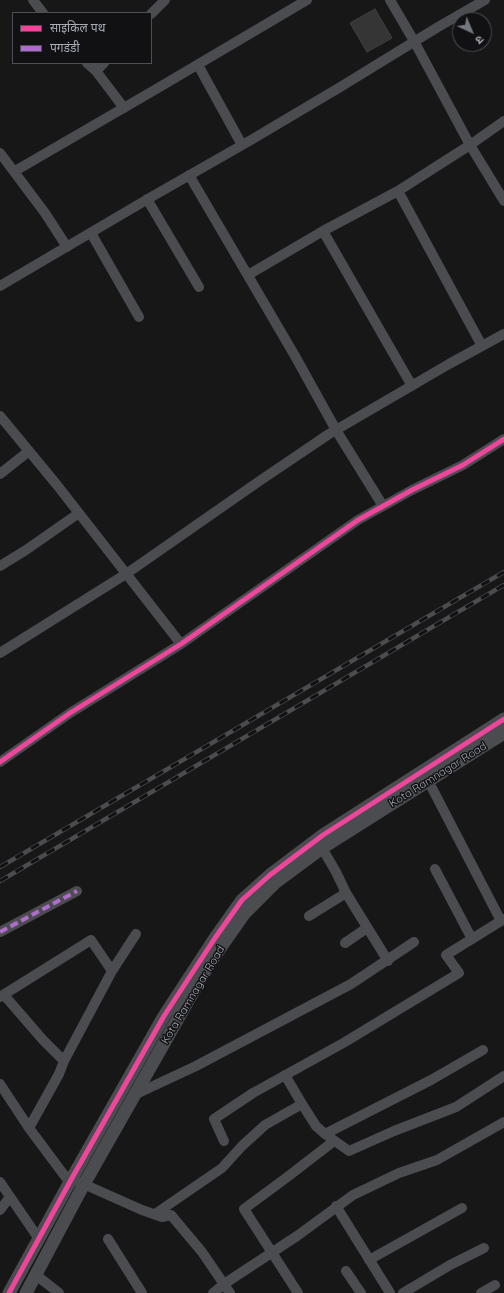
<!DOCTYPE html>
<html>
<head>
<meta charset="utf-8">
<style>
  body { margin:0 }
  #map { position:relative; width:504px; height:1293px; overflow:hidden; background:#171717; font-family:Quicksand,"Noto Sans Devanagari",sans-serif }
  canvas { display:block }
  .legend { position:absolute; left:12px; top:12px; width:140px; height:52px; box-sizing:border-box; background:#111113; border:1px solid #4d4f55; margin:0; padding:5px 7px; list-style:none; font-size:12px; color:#a8adb8 }
  .legend li { display:flex; align-items:center; gap:8px; height:20px }
  .legend b { width:20px; border:1px solid #4d4f55 }
  .north { position:absolute; left:452px; top:12px; width:40px; height:40px; box-sizing:border-box; background:#111113; border:1px solid #4d4f55; border-radius:50%; rotate:136deg; font-size:11px; font-weight:700; line-height:16px; text-align:center; color:#a8adb8 }
  .north::after { content:''; display:block; margin:auto; width:14px; height:18px; background:#757880; clip-path:polygon(50% 0,100% 100%,50% 72%,0 100%) }
</style>
</head>
<body>
<div id="map">
<canvas width="504" height="1293"></canvas>
<ul class="legend">
<li><b style="height:5px;background:#ed469a"></b>साइकिल पथ</li>
<li><b style="height:5px;background:#b06ccc"></b>पगडंडी</li>
</ul>
<div class="north">उ</div>
</div>
<script>
const context = document.querySelector('canvas').getContext('2d');
context.lineJoin = 'round';
function paint(path, color) {
  context.fillStyle = color;
  context.fill(path, 'evenodd');
}
function toPath(rows) {
  const path = new Path2D();
  for (const r of rows) {
    path.moveTo(r[0], r[1]);
    for (let i = 2; i < r.length; i += 2) path.lineTo(r[i], r[i + 1]);
  }
  return path;
}
function stroke(path, color, width, dash) {
  context.strokeStyle = color;
  context.lineWidth = width;
  context.lineCap = dash ? 'butt' : 'round';
  context.setLineDash(dash || []);
  context.stroke(path);
}
function label(font, color, halo, rows, align = 'center') {
  context.font = font + ' Quicksand,sans-serif';
  context.lineWidth = 3;
  context.setLineDash([]);
  context.textBaseline = 'middle';
  context.strokeStyle = halo;
  context.fillStyle = color;
  for (const [text, x, y, turn = 0] of rows) {
    context.save();
    context.translate(x, y);
    context.rotate((+turn || 0) * Math.PI / 180);
    context.textAlign = isNaN(turn) ? turn : align;
    if (halo) context.strokeText(text, 0, 0);
    context.fillText(text, 0, 0);
    context.restore();
  }
}
const building = toPath([
  [375,9,392,38,367,52,350,23,375,9]
]);
paint(building, '#353536');
stroke(building, '#3f4043', 1);
stroke(toPath([
  [33,0,43,13],
  [390,0,414,41,470,145,504,201],
  [151,14,165,0],
  [87,63,96,71,124,108],
  [198,65,242,145],
  [96,71,104,63],
  [0,153,45,213,67,247],
  [15,171,158,88,307,0],
  [189,175,295,356,336,430,383,506],
  [398,191,482,346],
  [147,199,199,287],
  [323,231,412,386],
  [91,233,139,317],
  [248,275,323,231,398,191,470,145,504,121],
  [0,286,153,196,251,140,342,86,438,27,485,0],
  [0,416,57,485,181,644],
  [0,474,29,451],
  [0,566,26,550,79,513],
  [0,653,126,574,258,482,329,434,449,364,504,334],
  [0,762,70,713,181,644,358,520,412,490,463,465,504,439],
  [432,788,501,921],
  [322,848,336,872,346,893,388,961],
  [435,869,472,939],
  [309,916,346,893],
  [0,932,77,891],
  [345,943,367,928],
  [4,995,43,1040,64,1061],
  [0,997,91,940,112,971],
  [285,1075,302,1104,316,1126,325,1134,349,1151,394,1131,456,1107,504,1076],
  [0,1084,29,1128,70,1183],
  [134,1095,196,1066,351,984,414,942],
  [29,1128,59,1074,64,1061,112,971,136,934],
  [325,1134,431,1080,483,1050],
  [224,1141,214,1119,253,1093,345,1042,459,973,446,955,504,919],
  [0,1182,39,1239],
  [79,1182,142,1210,162,1217,171,1215,202,1252,230,1293],
  [336,1206,390,1293],
  [0,1210,10,1197],
  [155,1214,222,1168,242,1146,265,1125,302,1104],
  [108,1239,142,1293],
  [369,1260,462,1208],
  [346,1271,361,1293],
  [36,1275,59,1293],
  [213,1293,224,1284,297,1236,353,1195,399,1173,437,1160,504,1122],
  [298,1293,244,1209,286,1178,334,1141],
  [403,1293,450,1265,484,1248],
  [481,1293,495,1285]
]), '#4b4c50', 10);
stroke(toPath([
  [9,1293,72,1178,164,1016,215,938,242,900,270,875,323,835,504,719],
  [26,1293,84,1184,209,964,244,914,276,882,322,848,504,733]
]), '#4b4c50', 13);
const rail = toPath([
  [0,867,504,572],
  [0,881,504,585]
]);
stroke(rail, '#4b4c4f', 4.5);
stroke(rail, '#111113', 3, [9]);
stroke(toPath([
  [0,932,77,891]
]), '#b06ccc', 4, [8, 4]);
stroke(toPath([
  [0,762,70,713,181,644,358,520,412,490,463,465,504,439],
  [9,1293,72,1178,164,1016,215,938,242,900,270,875,323,835,504,719]
]), '#ed469a', 5);
label('11px', '#a8adb8', '#111113', [
  ["Kota Ramnagar Road",438,775,-32],
  ["Kota Ramnagar Road",193,995,-59]
]);
</script>
</body>
</html>
